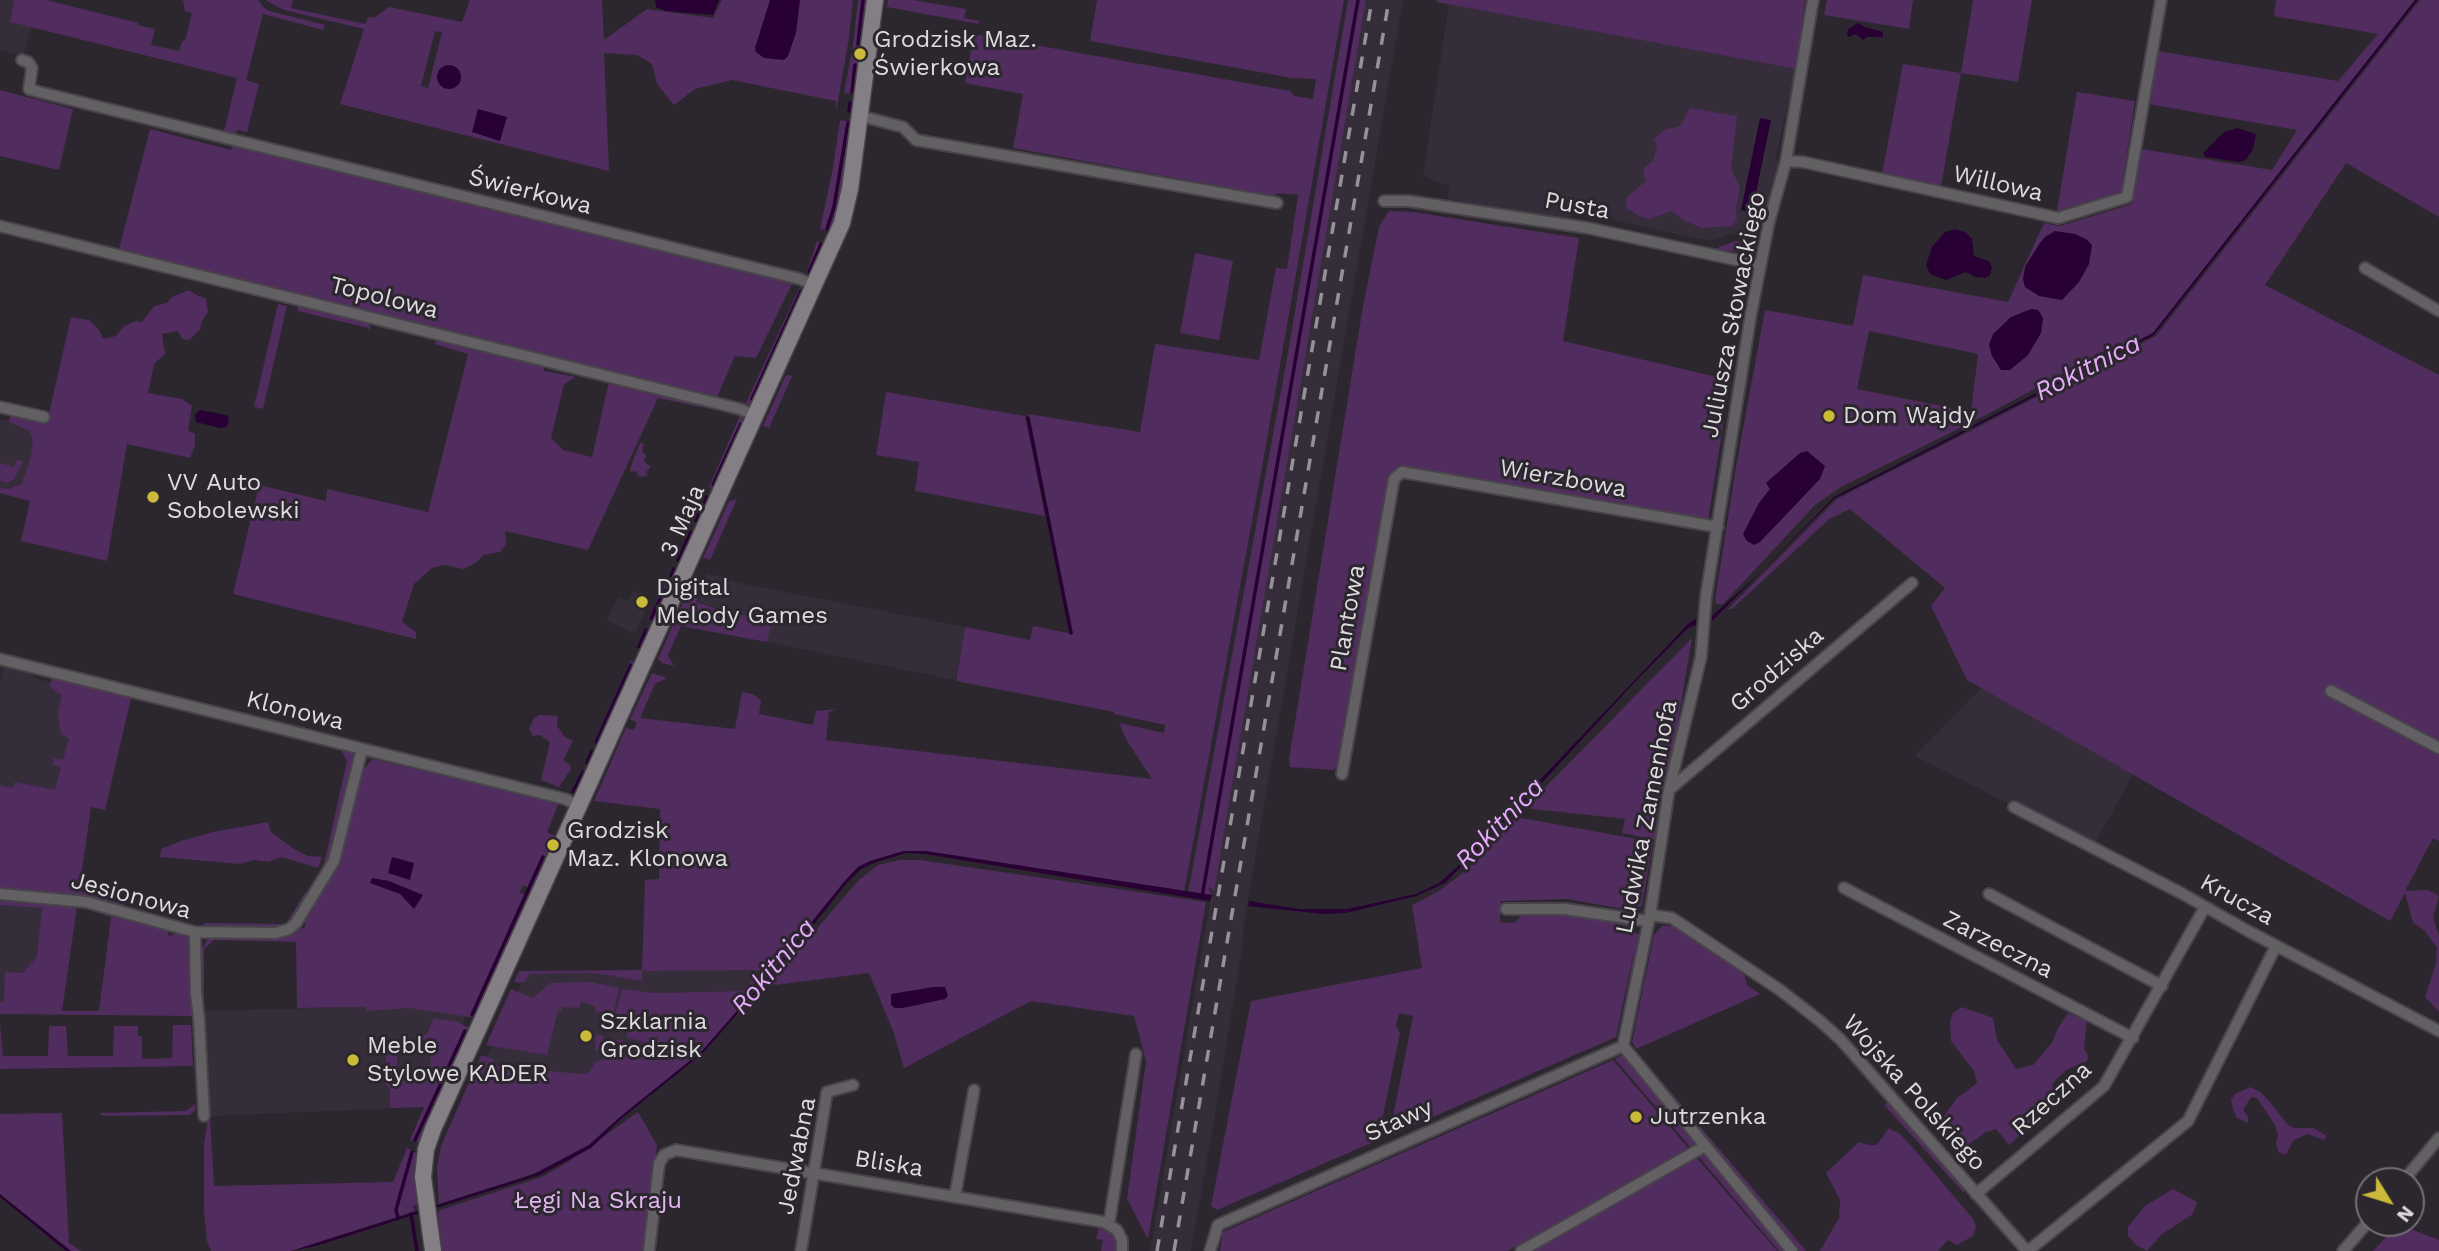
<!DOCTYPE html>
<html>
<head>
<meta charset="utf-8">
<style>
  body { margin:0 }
  #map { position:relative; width:2439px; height:1251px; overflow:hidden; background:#2c272e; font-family:"Work Sans",sans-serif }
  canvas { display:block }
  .north { position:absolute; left:2355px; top:1167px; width:70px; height:70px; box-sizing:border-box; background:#2c272e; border:2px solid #736f75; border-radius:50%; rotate:128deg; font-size:19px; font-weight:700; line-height:28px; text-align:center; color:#dedbdf }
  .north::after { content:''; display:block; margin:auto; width:24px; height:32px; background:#cbba39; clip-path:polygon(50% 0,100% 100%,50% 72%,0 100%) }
</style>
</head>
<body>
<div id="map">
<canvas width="2439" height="1251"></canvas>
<div class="north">N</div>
</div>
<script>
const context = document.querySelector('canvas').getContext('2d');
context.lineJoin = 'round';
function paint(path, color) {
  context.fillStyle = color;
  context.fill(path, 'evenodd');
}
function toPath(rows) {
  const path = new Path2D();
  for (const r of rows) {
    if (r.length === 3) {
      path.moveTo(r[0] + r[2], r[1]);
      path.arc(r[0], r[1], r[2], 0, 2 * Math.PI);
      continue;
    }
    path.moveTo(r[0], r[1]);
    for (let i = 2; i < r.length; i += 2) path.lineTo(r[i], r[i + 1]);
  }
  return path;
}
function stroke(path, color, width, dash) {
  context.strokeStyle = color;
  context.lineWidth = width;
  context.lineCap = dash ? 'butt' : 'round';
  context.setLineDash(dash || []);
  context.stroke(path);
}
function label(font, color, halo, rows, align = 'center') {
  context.font = font + ' "Work Sans",sans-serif';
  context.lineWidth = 6;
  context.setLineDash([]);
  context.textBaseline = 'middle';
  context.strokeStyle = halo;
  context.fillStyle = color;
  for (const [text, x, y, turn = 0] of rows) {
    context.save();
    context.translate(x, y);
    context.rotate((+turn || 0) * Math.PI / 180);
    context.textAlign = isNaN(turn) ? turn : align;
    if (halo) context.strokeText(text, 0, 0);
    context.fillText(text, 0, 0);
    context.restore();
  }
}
paint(toPath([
  [0,0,14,0,10,22,31,27,23,56,0,50],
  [1366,0,1403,0,1243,928,1244,936,1214,1119,1191,1251,1150,1251],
  [1449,4,1796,69,1775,160,1779,161,1762,219,1742,231,1709,241,1617,221,1607,212,1581,206,1571,213,1569,221,1448,199,1449,186,1423,176],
  [13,414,47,423,30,501,0,493,0,419,8,421],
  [707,573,739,583,965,627,955,680,767,642,772,621,728,612,696,601],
  [633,590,650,599,635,634,607,620,618,597,628,601],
  [4,667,31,673,34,678,50,682,85,687,58,799,0,785,0,684],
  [1981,688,2133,774,2093,847,1915,756],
  [0,899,77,906,0,1011],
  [761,969,743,991,653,993,645,1062,622,1057,597,1061,589,1072,581,1074,484,1064,527,972],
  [471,1004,424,1107,211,1116,204,1011]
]), '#362d3a');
paint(toPath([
  [14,0,46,0,138,23,138,25,155,29,151,45,179,51,182,41,185,41,192,13,185,11,183,0,258,0,264,8,269,11,325,25,323,30,263,14,246,80,259,84,247,132,237,130,235,137,220,132,225,128,237,78,10,22],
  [265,0,293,0,291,8,365,24,368,17,374,18,389,7,462,22,470,0,602,0,604,40,647,9,713,18,722,0,853,0,849,38,836,112,836,101,732,80,695,89,674,105,657,84,652,64,637,55,604,53,609,171,340,104,364,29,284,10],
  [435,31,442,32,428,88,421,86],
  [858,0,869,0,863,46,859,46,858,53,852,53],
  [888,0,913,0,966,9,964,18,979,21,979,24,887,7],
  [1097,0,1344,0,1264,456,1184,892,917,851,904,851,870,861,858,867,844,882,772,971,702,1051,620,1117,589,1145,539,1172,439,1204,437,1167,441,1146,481,1055,494,1059,494,1065,581,1074,589,1072,597,1061,612,1058,612,1050,595,1050,596,1034,603,1036,603,1040,613,1042,615,1039,623,1040,622,1044,631,1047,629,1055,639,1058,643,1042,626,1037,631,1020,615,1016,622,989,653,993,743,991,761,970,642,971,642,981,594,973,530,974,523,983,514,982,519,971,642,970,645,880,659,879,660,809,594,801,626,728,634,730,637,723,630,719,652,673,667,678,655,684,640,718,735,729,742,692,753,694,761,700,759,714,813,725,816,711,836,709,829,712,826,740,1152,779,1127,741,1119,723,1164,733,1165,725,1114,714,1114,712,956,681,965,627,1030,640,1033,626,1073,634,1028,414,1140,432,1155,344,1259,360,1276,268,1287,269,1298,195,1277,193,1274,196,1013,148,1023,94,965,83,974,34,1290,91,1294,96,1313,99,1316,79,1292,78,1090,41],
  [1348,0,1366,0,1214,891,1208,887,1212,895,1188,893,1286,364],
  [1436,0,1805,0,1796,69,1437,2],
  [1827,0,1913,0,1909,29,1824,15],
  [1973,0,2032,0,2018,82,1961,73,1941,186,1882,174,1903,64,1961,73],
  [2276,0,2415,0,2153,333,2119,350,2112,347,1986,415,1841,487,1815,505,1723,604,1717,604,1715,600,1736,467,1765,310,1853,326,1863,275,2008,302,2044,223,2060,226,2132,204,2141,149,2272,170,2297,130,2148,104,2157,51,2338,81,2378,34,2274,16],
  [1869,331,1978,354,1971,412,1857,389],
  [2420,0,2439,0,2439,217,2346,163,2265,285,2439,375,2439,841,2433,838,2405,891,2428,890,2439,896,2433,917,2439,936,2439,1012,2425,997,2436,963,2437,948,2424,930,2413,923,2405,893,2390,921,1967,680,1931,606,1945,588,1850,509,1829,519,1732,609,1728,609,1837,499,2156,336],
  [851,55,858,56,857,63,861,63,857,92,854,94,844,93],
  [0,90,73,109,59,170,0,156],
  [2077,92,2135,101,2121,192,2057,211],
  [1690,108,1737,116,1731,169,1740,187,1736,208,1737,220,1732,226,1702,228,1685,221,1671,211,1650,219,1639,216,1626,208,1627,197,1646,181,1643,169,1654,159,1657,144,1653,141,1664,130,1680,126],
  [840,120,850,122,853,125,843,200,831,231,828,231,820,229,833,168],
  [150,129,231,150,233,146,793,282,756,358,735,356,717,397,119,249],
  [1389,211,1413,212,1579,238,1563,341,1730,380,1708,521,1399,466,1389,478,1339,766,1333,770,1290,767,1289,759,1363,306,1379,227],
  [817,241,824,245,812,272,806,274],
  [1736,241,1748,246,1755,254,1714,249],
  [1195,253,1233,261,1219,340,1180,333],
  [800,287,803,293,753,403,745,405],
  [189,290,198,296,206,298,208,312,201,323,200,330,189,340,182,339,178,331,162,334,165,354,154,364,148,393,182,399,192,406,188,430,195,434,195,446,190,458,127,444,107,561,21,541,30,501,0,493,0,488,8,489,22,484,31,455,33,439,29,431,8,421,13,414,47,422,71,317,89,320,99,330,103,339,116,336,123,327,135,321,142,322,154,306,167,303,172,297],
  [275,297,362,321,370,325,370,331,368,328,298,311,298,305,273,300],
  [278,304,287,306,263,409,254,407],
  [437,340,544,366,544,371,576,377,564,384,551,438,563,450,592,457,609,381,703,403,701,407,658,398,588,550,505,531,506,544,500,552,484,555,474,564,463,569,445,565,432,568,414,584,402,622,416,632,416,639,233,594,259,485,326,501,327,489,428,512,468,354,434,344],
  [786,375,792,376,769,428,763,426],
  [886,392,1025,416,1045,516,915,491,919,462,876,455],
  [740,416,744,422,716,487,713,488,709,487],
  [640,443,644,444,642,451,646,455,644,461,651,467,646,472,648,475,643,477,638,476,636,471,631,472,630,469],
  [20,460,23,462,14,479,7,483,0,481,0,463,14,467,16,461],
  [737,499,710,560,703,558,729,501],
  [664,585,670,591,656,620,652,622,648,620],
  [688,591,699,593,696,602,728,612,772,621,767,642,681,626,668,655,673,665,677,667,662,663,658,659],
  [1692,638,1658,840,1622,833,1625,819,1525,808],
  [631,660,636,665,601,742,597,744,594,742],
  [55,677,131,698,105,810,91,807,79,891,123,904,122,907,0,890,0,785,13,788,15,782,55,790,61,767,53,765,54,758,63,760,69,739,61,734,58,712,62,694,54,691,50,686,51,679],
  [539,715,558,716,557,726,565,737,573,741,563,760,570,765,571,769,559,787,541,780,550,742,540,735,533,736,529,729,534,718],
  [312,740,347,749,352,753,355,762,333,852,315,885,312,883,324,864,347,761,341,750,312,743],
  [373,759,559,803,547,832,555,836,546,855,548,857,534,890,523,885,520,893,531,896,476,1018,409,1008,366,1011,365,1007,297,1008,296,942,214,940,204,949,204,1011,214,1186,393,1182,407,1148,418,1154,420,1204,413,1206,415,1211,291,1251,211,1251,207,1241,204,1211,204,1145,208,1118,201,950,209,937,304,928,306,925,304,922,328,882,339,859,364,769],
  [1516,817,1653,842,1642,905,1634,911,1567,899,1501,901,1500,922,1514,923,1522,915,1565,914,1631,925,1637,934,1643,934,1621,1037,1619,1037,1635,946,1616,1037,1389,1136,1413,1016,1399,1013,1396,1026,1400,1033,1378,1140,1217,1210,1211,1206,1251,1001,1422,968,1412,905,1439,891,1468,869],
  [268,822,271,832,294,849,308,856,322,857,318,868,282,857,268,862,254,860,240,864,160,857,161,849,181,841,213,832],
  [900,860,920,860,1206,902,1148,1239,1127,1199,1146,1061,1134,1016,1031,1001,904,1068,893,1031,869,973,767,986,859,880,878,865],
  [305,893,310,896,289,924,279,928,204,927,204,923,286,924],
  [0,899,77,906,62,1011,99,1011,111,917,89,910,90,906,167,929,169,937,178,931,187,935,190,937,192,1016,0,1014,0,1002,4,1002,5,972,23,973,37,957,42,908,0,905],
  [1662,926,1675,926,1744,973,1747,985,1760,994,1636,1049,1632,1042,1654,935],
  [590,982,619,988,613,1015,595,1011,595,1006,581,1002,579,1008,562,1007,561,1011,558,1010,547,1055,486,1045,511,989,533,998,550,983],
  [1962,1007,1993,1018,1997,1040,2016,1069,2033,1065,2052,1043,2058,1028,2068,1013,2087,1021,2084,1049,2088,1055,2087,1061,2066,1070,2052,1084,2055,1096,2053,1105,2009,1145,1996,1129,1986,1132,1969,1144,1957,1142,1944,1126,1943,1118,1956,1099,1977,1083,1974,1071,1951,1041,1950,1021,1953,1013],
  [434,1018,457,1022,468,1027,469,1032,420,1143,410,1140,424,1107,390,1108,390,1089,385,1084,386,1046,397,1045,397,1076,421,1076,421,1068,426,1068,427,1065,430,1065,431,1056,427,1049,415,1049,416,1035,427,1034],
  [0,1024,3,1056,48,1056,49,1026,66,1026,68,1056,113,1056,114,1026,138,1026,138,1036,142,1036,142,1059,172,1058,173,1025,191,1025,193,1066,0,1069],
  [1635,1050,1806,1251,1799,1251,1633,1051],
  [1624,1054,1696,1143,1690,1147,1615,1059],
  [1613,1060,1688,1148,1508,1251,1220,1251,1223,1232],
  [2250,1087,2260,1092,2269,1101,2288,1125,2294,1128,2313,1128,2327,1136,2324,1140,2307,1134,2293,1141,2286,1155,2279,1152,2276,1144,2278,1135,2275,1125,2257,1098,2251,1097,2243,1110,2248,1117,2248,1123,2237,1118,2233,1109,2231,1100,2235,1094],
  [1889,1101,1967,1189,1963,1192,1884,1105],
  [195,1104,195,1110,190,1115,103,1116,99,1113,186,1111],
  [638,1112,657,1145,644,1251,442,1251,438,1213,440,1210,542,1177,568,1162],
  [62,1113,69,1243,81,1251,71,1251,0,1194,0,1114],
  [1889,1128,1900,1134,1909,1143,1974,1220,1976,1227,1973,1236,1957,1245,1948,1240,1938,1251,1820,1251,1839,1218,1840,1200,1826,1173,1859,1142,1868,1145,1877,1145],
  [1704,1152,1786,1251,1779,1251,1699,1157],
  [1696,1157,1777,1251,1534,1251,1638,1191],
  [2173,1189,2197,1202,2193,1214,2162,1234,2147,1251,2136,1245,2128,1236,2128,1227,2145,1206],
  [1099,1227,1111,1232,1116,1238,1117,1251,1101,1251,1103,1240,1096,1239],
  [2406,1227,2439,1240,2439,1251,2373,1251,2389,1234]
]), '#512c5e');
paint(toPath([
  [655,0,719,0,713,15,665,11,656,7],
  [770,0,800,0,796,33,788,56,784,60,764,58,756,52,755,48],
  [2415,0,2418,0,2154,335,1834,499,1712,621,1712,616,1761,572,1834,497,2153,333],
  [1858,23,1865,27,1883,32,1883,37,1867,37,1863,40,1856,34,1849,37,1847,35,1848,29],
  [449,77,12],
  [478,109,507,117,500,141,472,132],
  [1760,118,1771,120,1752,212,1741,210],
  [2237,128,2256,134,2253,149,2246,160,2239,162,2205,157,2203,153,2224,132],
  [1955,229,1965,232,1972,239,1974,256,1989,261,1992,267,1990,275,1985,278,1975,277,1966,272,1946,280,1930,274,1926,265,1932,247,1945,232],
  [2055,231,2075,234,2086,239,2092,245,2089,264,2079,282,2062,300,2039,296,2025,287,2023,279,2025,267,2040,243,2045,237],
  [2031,309,2038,310,2043,318,2041,333,2028,355,2010,370,2001,370,1992,356,1989,345,1993,334,2011,317],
  [200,410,227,415,229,418,227,427,220,428,196,422,195,415],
  [1807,451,1825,466,1820,479,1760,542,1754,545,1747,541,1743,534,1759,503,1770,489,1766,483,1800,453],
  [1696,619,1696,625,1688,628,1635,682,1516,811,1445,883,1416,896,1346,913,1323,914,1248,906,1249,901,1299,909,1347,909,1416,894,1439,883,1457,867,1690,622],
  [904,851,926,851,1212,895,1210,901,925,854,906,853,871,864,860,870,846,884,796,947,703,1053,621,1119,591,1148,540,1175,316,1246,291,1251,532,1175,589,1145,620,1117,702,1051,772,971,844,882,858,867,870,861],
  [392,857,414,863,410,880,388,873],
  [372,878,389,881,423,895,414,909,400,894,370,883],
  [934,987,945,987,948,996,945,999,903,1008,895,1008,891,1005,891,994],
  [0,1194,2,1196,71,1251,66,1251,0,1197]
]), '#280034');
stroke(toPath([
  [858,44,863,0],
  [852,92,855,65],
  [849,111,850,103],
  [827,229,834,207,848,123],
  [809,272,821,244],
  [752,399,801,291],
  [1028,418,1071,633],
  [713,485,741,424],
  [696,521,707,497],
  [678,560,691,532],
  [671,576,674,569],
  [651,619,664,590],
  [639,647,646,630],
  [596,742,631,665],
  [587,763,592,751],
  [573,792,583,772],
  [1202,897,1358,0],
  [472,1015,543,857],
  [415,1140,465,1031],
  [411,1214,417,1251],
  [398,1218,396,1210,412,1152]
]), '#280034', 3.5);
const street = toPath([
  [22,60,28,62,32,68,29,89,39,92,800,279,815,286],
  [860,116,903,127,916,140,1277,203],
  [1786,161,1803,162,2058,218,2127,197,2161,0],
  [1384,201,1409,201,1588,228,1760,265],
  [0,226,740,409,756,416],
  [2365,268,2439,311],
  [0,407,44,417],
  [0,659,565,799,580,806],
  [2331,691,2439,748],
  [1342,774,1394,479,1402,472,1718,527],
  [1669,790,1912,583],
  [2014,807,2181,893,2248,931,2439,1031],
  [1844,888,2133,1038],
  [0,894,86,902,195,932,196,993,199,1019,204,1116],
  [1989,894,2162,986],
  [1506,909,1565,909,1648,921],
  [1650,915,1672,918,1780,990,1820,1021,1841,1040,2027,1251],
  [195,932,276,933,289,929,296,923,334,861,362,749],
  [1623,1046,1650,915,1669,790,1701,657,1706,596,1751,314,1769,222,1786,161,1813,0],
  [1623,1046,1792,1251],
  [2403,1181,2439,1138],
  [1976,1194,2104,1086,2205,907],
  [955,1196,974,1090],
  [1109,1224,1136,1054],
  [649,1251,659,1164,664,1155,676,1150,1104,1222,1117,1230,1122,1240,1122,1251],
  [801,1251,827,1092,853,1085],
  [1210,1251,1218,1225,1623,1046],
  [1521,1251,1705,1146],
  [2028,1251,2188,1121,2276,946],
  [2343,1251,2369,1221]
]);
const secondary = toPath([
  [433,1251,423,1177,426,1149,433,1129,842,223,850,189,875,0]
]);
stroke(street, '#48444a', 14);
stroke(secondary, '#48444a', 19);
stroke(street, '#636064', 10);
stroke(secondary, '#847f85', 16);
stroke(toPath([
  [1157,1251,1372,0],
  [1174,1251,1389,0]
]), '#969297', 3.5, [12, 12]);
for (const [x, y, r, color] of [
  [860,54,7,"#cbba39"],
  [1829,416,7,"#cbba39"],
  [153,497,7,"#cbba39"],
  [642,602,7,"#cbba39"],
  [553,845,7,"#cbba39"],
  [586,1036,7,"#cbba39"],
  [353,1060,7,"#cbba39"],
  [1636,1117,7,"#cbba39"]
]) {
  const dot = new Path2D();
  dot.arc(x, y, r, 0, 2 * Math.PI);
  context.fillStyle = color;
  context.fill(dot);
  stroke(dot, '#2c272e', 2.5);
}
label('24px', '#dedbdf', '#2c272e', [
  ["Grodzisk Maz.",874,40],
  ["Świerkowa",874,68],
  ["Dom Wajdy",1843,416],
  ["VV Auto",167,483],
  ["Sobolewski",167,511],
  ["Digital",656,588],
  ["Melody Games",656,616],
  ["Grodzisk",567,831],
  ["Maz. Klonowa",567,859],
  ["Szklarnia",600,1022],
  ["Grodzisk",600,1050],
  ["Meble",367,1046],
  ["Stylowe KADER",367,1074],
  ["Jutrzenka",1650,1117]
], 'left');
label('24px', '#dedbdf', '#2c272e', [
  ["Willowa",1998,184,13],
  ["Świerkowa",530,192,14],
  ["Pusta",1577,206,10],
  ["Topolowa",384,298,14],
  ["Juliusza Słowackiego",1734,315,-79],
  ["Wierzbowa",1563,479,10],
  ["3 Maja",683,521,-66],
  ["Plantowa",1348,618,-80],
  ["Grodziska",1777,670,-41],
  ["Klonowa",295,711,14],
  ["Ludwika Zamenhofa",1647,817,-79],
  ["Jesionowa",131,896,15],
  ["Krucza",2237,900,29],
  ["Zarzeczna",1998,945,27],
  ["Wojska Polskiego",1914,1093,48],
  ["Rzeczna",2052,1099,-42],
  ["Stawy",1399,1121,-24],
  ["Jedwabna",797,1156,-79],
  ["Bliska",889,1164,9]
]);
label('24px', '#e2b6f2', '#2c272e', [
  ["Łęgi Na Skraju",598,1201]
]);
label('italic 26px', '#e7abfc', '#2c272e', [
  ["Rokitnica",2088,368,-27],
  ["Rokitnica",1500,824,-46],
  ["Rokitnica",774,967,-50]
]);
</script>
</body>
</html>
